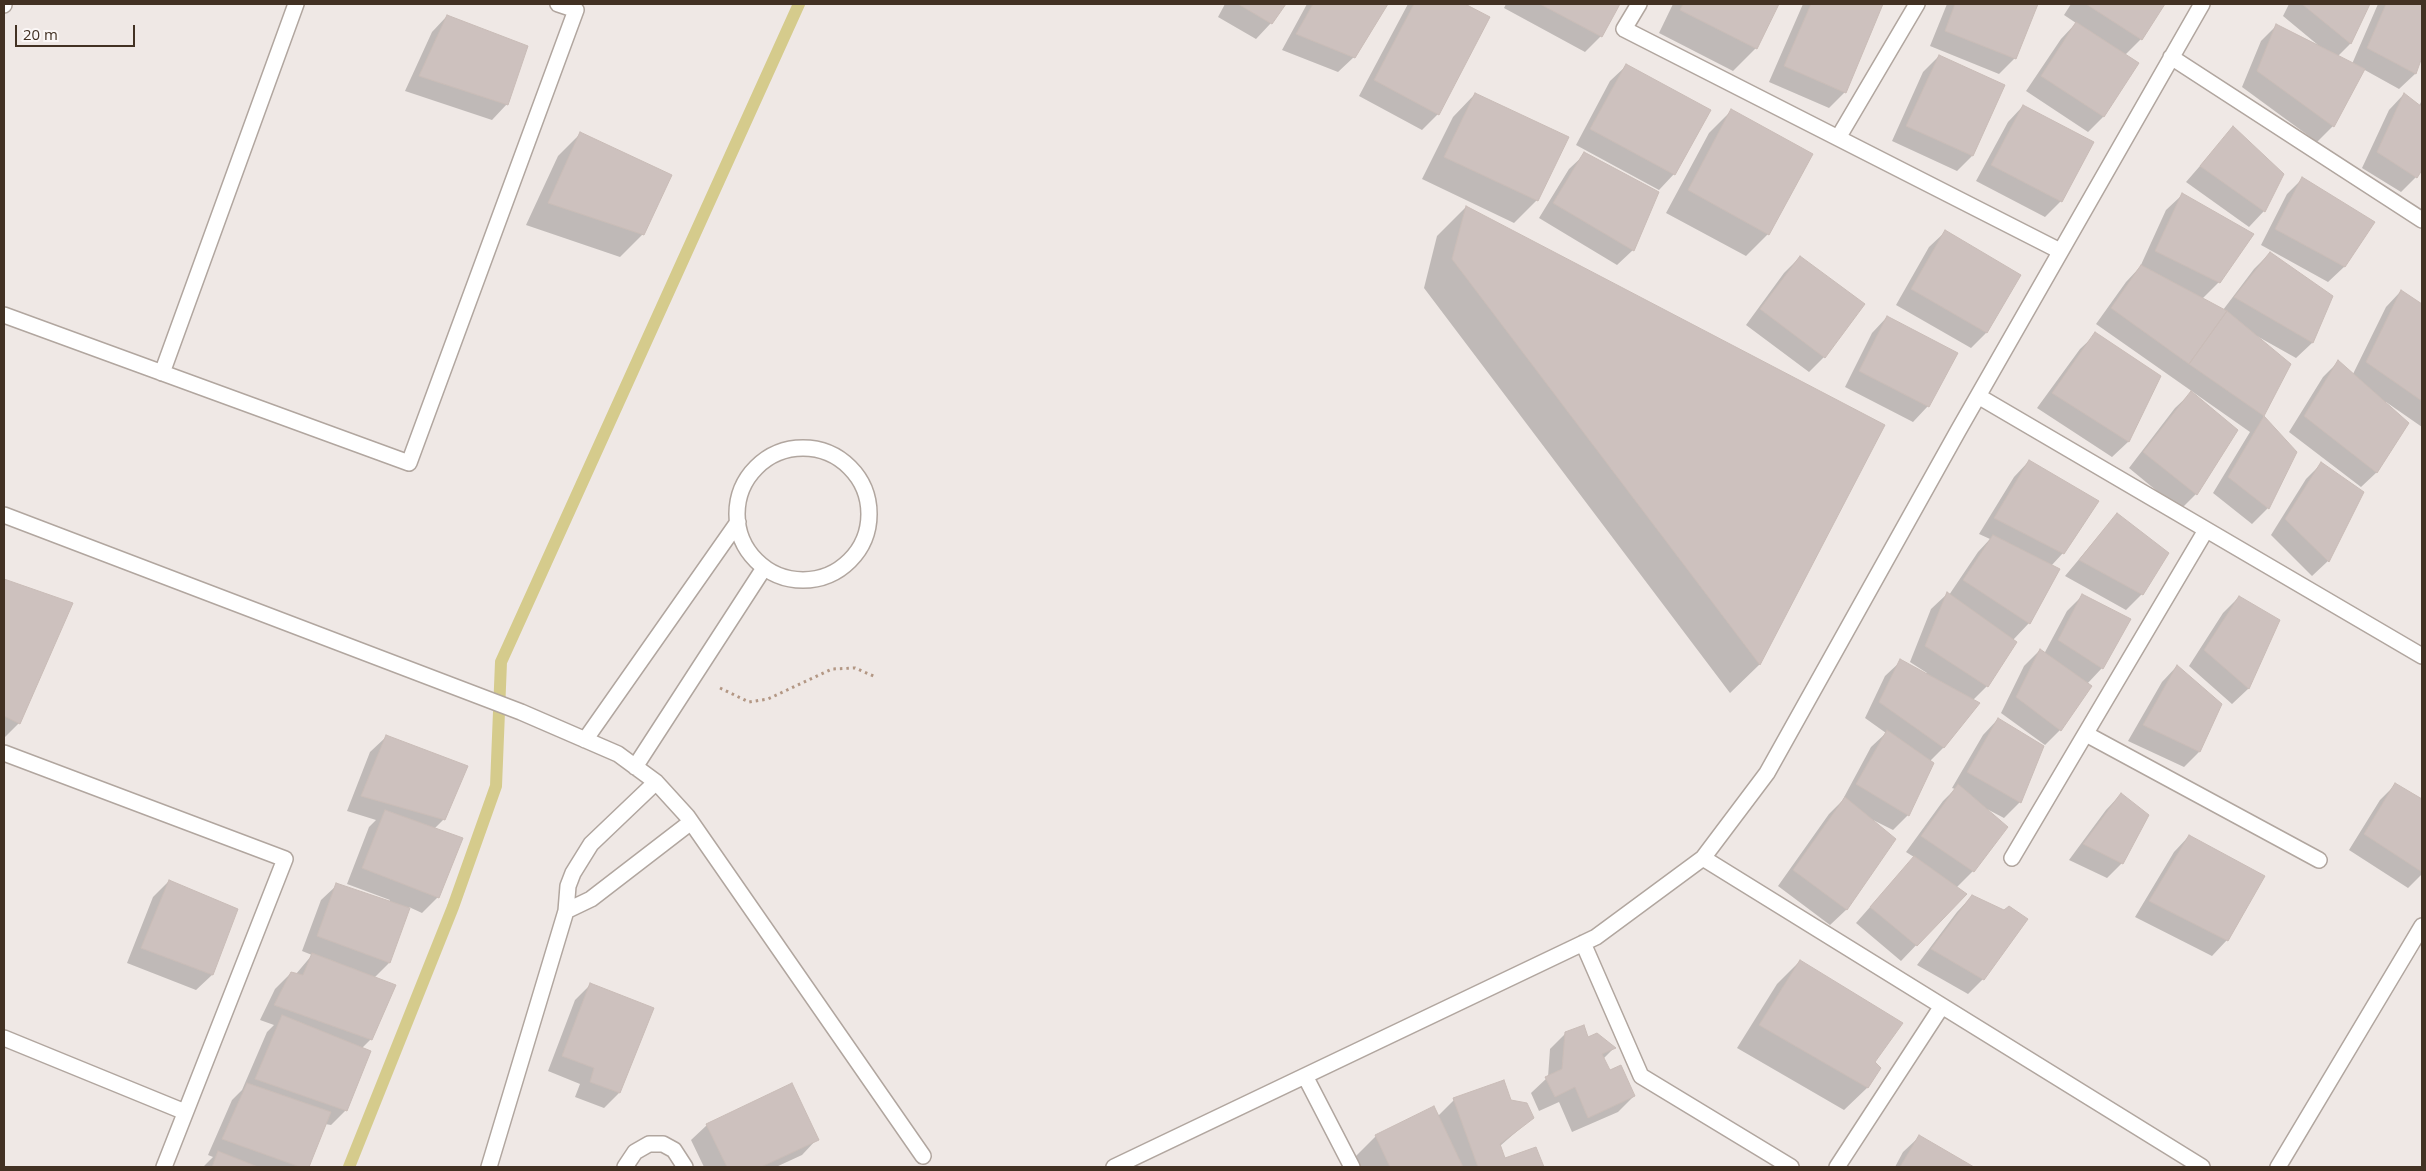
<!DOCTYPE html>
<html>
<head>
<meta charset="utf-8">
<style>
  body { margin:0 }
  #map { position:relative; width:2426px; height:1171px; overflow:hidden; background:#efe8e5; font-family:"Open Sans",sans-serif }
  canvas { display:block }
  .frame { position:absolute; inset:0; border:5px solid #423123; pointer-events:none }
  .scale { position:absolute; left:15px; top:25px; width:120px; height:22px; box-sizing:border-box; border:2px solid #423123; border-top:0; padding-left:6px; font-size:15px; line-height:18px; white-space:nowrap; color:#423123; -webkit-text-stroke:4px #fbf7f6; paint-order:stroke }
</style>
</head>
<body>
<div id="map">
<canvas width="2426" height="1171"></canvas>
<div class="frame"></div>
<div class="scale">20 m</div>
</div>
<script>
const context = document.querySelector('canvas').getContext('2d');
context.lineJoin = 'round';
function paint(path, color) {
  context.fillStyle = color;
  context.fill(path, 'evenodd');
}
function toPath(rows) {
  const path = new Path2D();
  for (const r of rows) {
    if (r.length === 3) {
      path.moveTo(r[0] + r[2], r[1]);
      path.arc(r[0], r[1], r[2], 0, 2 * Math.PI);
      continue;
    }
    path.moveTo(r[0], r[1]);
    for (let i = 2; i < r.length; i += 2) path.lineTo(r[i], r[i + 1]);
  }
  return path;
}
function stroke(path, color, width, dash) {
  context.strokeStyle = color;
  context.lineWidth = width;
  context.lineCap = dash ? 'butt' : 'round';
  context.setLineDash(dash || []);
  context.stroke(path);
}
paint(toPath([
  [1225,4,1284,4,1271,23,1256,39,1218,17],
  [1307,4,1386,4,1354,57,1338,72,1282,50],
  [1408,4,1462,4,1489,18,1438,114,1422,130,1359,96],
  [1506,4,1618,4,1601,36,1585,52,1504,8],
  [1673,4,1778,4,1756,48,1733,71,1659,33],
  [1803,4,1882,5,1845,92,1829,108,1769,82],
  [1947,4,2036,4,2015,58,1999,74,1930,46],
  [2071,4,2164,4,2141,39,2125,55,2137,64,2103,117,2088,132,2026,91,2061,39,2076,23,2064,15],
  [2289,4,2368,4,2350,44,2338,56,2352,64,2378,4,2422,4,2422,54,2415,74,2399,89,2363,69,2333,126,2317,142,2242,87,2261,41,2277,25,2318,45,2283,16],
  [447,16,507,104,492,120,405,91,432,32],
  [1939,56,1972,156,1957,171,1892,141,1923,72],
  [1626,66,1674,174,1659,190,1576,145,1610,81],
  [1475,94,1537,200,1514,223,1422,179,1453,117],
  [2404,94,2419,106,2422,100,2422,167,2416,177,2401,192,2362,168,2389,110],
  [2023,106,2092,143,2061,201,2045,217,1976,181,2008,122],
  [1731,111,1768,234,1746,256,1666,213,1709,133],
  [2233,128,2264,211,2249,227,2186,182],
  [580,134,643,234,620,257,526,225,558,156],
  [1585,154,1633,250,1617,265,1539,218,1569,169],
  [2302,179,2373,222,2344,267,2328,282,2261,245,2287,194],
  [2182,195,2219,282,2202,299,2223,310,2254,269,2270,253,2332,297,2312,343,2296,358,2255,335,2289,364,2263,416,2295,452,2268,508,2252,524,2213,493,2250,432,2096,324,2126,282,2140,267,2166,210],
  [1466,207,1884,425,1759,665,1730,693,1424,288,1437,236],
  [1945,232,2019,275,1986,333,1971,348,1896,305,1929,247],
  [1800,257,1824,357,1809,372,1746,325,1784,273],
  [2401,291,2422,306,2422,427,2386,402,2377,472,2361,487,2289,432,2323,377,2338,362,2353,374,2386,307],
  [1887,317,1928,406,1913,422,1845,387,1872,333],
  [2096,334,2160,376,2128,442,2112,457,2037,408,2080,349],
  [2191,393,2236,430,2196,494,2180,510,2129,468,2175,408],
  [2029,461,2063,553,2051,566,2029,623,2013,640,2016,642,1987,686,1973,700,1944,747,1930,761,1908,815,1893,830,1869,818,1895,839,1846,910,1830,925,1778,886,1829,814,1842,801,1871,747,1886,733,1865,718,1885,676,1901,661,1926,675,1927,673,1910,662,1931,609,1947,594,1949,595,1978,552,1990,539,1979,534,2014,477],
  [2322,463,2362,493,2328,561,2312,576,2271,535,2306,479],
  [2117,514,2167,553,2142,594,2126,610,2065,576],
  [4,581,71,604,19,723,4,738],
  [2083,595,2102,668,2087,684,2060,730,2045,745,2001,713,2024,666,2040,650,2044,654,2067,611],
  [2239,597,2278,621,2248,689,2232,704,2189,666,2223,613],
  [2177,666,2199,752,2184,767,2128,741,2162,682],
  [1998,719,2042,746,2020,802,2004,818,1983,807,2006,827,1973,871,1956,888,1965,894,1901,961,1856,923,1914,857,1906,852,1943,801,1955,789,1952,788,1983,735],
  [386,737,466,767,443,820,434,829,438,897,422,913,409,907,389,963,374,978,371,1039,362,1048,346,1110,331,1125,325,1124,308,1167,203,1167,213,1157,208,1155,232,1100,242,1090,267,1032,274,1025,260,1020,275,989,291,973,296,974,312,955,302,951,321,900,337,885,389,902,390,900,347,884,369,827,376,820,347,811,370,752],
  [2395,785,2422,800,2422,874,2408,888,2349,850,2380,800],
  [2121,794,2122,863,2107,878,2069,860,2106,810],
  [2189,836,2227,940,2212,956,2135,917,2174,852],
  [169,881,237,909,212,975,196,990,127,963,153,897],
  [1972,896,1983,979,1968,994,1917,965,1957,912],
  [1800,961,1880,1068,1867,1088,1844,1110,1737,1048,1777,984],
  [590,985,619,1093,604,1108,575,1097,580,1084,548,1071,575,1000],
  [1566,1033,1614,1048,1603,1059,1609,1071,1634,1096,1618,1112,1572,1132,1559,1102,1539,1111,1531,1093,1548,1077,1550,1049],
  [1454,1100,1510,1101,1532,1118,1500,1146,1504,1159,1535,1148,1542,1167,1357,1167,1353,1159,1376,1136,1438,1116],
  [707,1125,817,1139,802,1155,776,1167,704,1167,691,1140],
  [1919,1137,1972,1167,1895,1167,1903,1152]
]), '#0003');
stroke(toPath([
  [349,1167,453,907,496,786,501,662,799,4]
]), '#d5cb8c', 12);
const building = toPath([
  [1238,4,1286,4,1272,24,1238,4],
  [1313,4,1388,4,1355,58,1296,34,1313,4],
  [1414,4,1465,4,1490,17,1439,115,1374,80,1414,4],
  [1540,4,1620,4,1602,37,1540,4],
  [1683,4,1779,4,1757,49,1680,10,1683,4],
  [1811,4,1883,4,1846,93,1784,66,1811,4],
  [1955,4,2038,4,2016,59,1945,31,1955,4],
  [2086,4,2165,4,2142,40,2086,4],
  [2302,4,2370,4,2351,44,2302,4],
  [2386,4,2422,4,2422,57,2416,74,2367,48,2386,4],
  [447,15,528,46,508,105,419,76,447,15],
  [2076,22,2139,63,2104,117,2041,76,2076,22],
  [2276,24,2365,69,2334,127,2257,71,2276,24],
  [1939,55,2005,85,1973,156,1906,126,1939,55],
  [1626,64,1711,110,1675,175,1590,129,1626,64],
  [1475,93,1569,137,1538,201,1444,157,1475,93],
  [2404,93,2422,107,2422,170,2417,178,2377,152,2404,93],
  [2023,105,2094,142,2062,202,1991,165,2023,105],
  [1731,109,1813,154,1769,235,1688,190,1731,109],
  [2233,126,2284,174,2265,212,2200,166,2233,126],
  [580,132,672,175,644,235,548,203,580,132],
  [1584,152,1659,192,1634,251,1553,203,1584,152],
  [2302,177,2375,222,2345,267,2275,229,2302,177],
  [2182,193,2254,234,2220,283,2155,251,2182,193],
  [1466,206,1885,425,1760,665,1452,259,1466,206],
  [1945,230,2021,275,1987,333,1911,289,1945,230],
  [2270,252,2333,296,2313,343,2234,297,2270,252],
  [1800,256,1865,304,1825,358,1760,309,1800,256],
  [2141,265,2227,311,2189,364,2111,308,2141,265],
  [2401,290,2422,304,2422,401,2366,362,2401,290],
  [2227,311,2291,364,2264,416,2189,364,2227,311],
  [1887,316,1958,353,1929,407,1859,371,1887,316],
  [2095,332,2161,376,2129,442,2052,393,2095,332],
  [2338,360,2409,423,2377,473,2304,416,2338,360],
  [2191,391,2238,430,2197,495,2143,452,2191,391],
  [2264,416,2297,452,2269,509,2228,477,2264,416],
  [2029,460,2099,501,2064,554,1994,518,2029,460],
  [2321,462,2364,492,2329,562,2285,519,2321,462],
  [2117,513,2169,553,2143,595,2079,560,2117,513],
  [1993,535,2060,569,2030,624,1963,580,1993,535],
  [4,579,73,603,20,724,4,716,4,579],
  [1947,592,2017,642,1988,687,1925,646,1947,592],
  [2082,594,2131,619,2103,669,2058,640,2082,594],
  [2239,596,2280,620,2249,689,2204,650,2239,596],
  [2040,649,2092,686,2061,731,2016,697,2040,649],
  [1900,659,1980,703,1944,748,1879,702,1900,659],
  [2177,665,2222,704,2200,752,2143,725,2177,665],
  [1998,718,2044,746,2021,803,1967,772,1998,718],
  [1887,730,1934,763,1909,816,1856,784,1887,730],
  [386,735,468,766,445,820,361,796,386,735],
  [2395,783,2422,799,2422,872,2364,834,2395,783],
  [1958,784,2008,827,1974,872,1921,836,1958,784],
  [2121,793,2149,815,2123,864,2083,844,2121,793],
  [1845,797,1896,839,1847,910,1793,870,1845,797],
  [385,810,463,838,439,898,362,868,385,810],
  [2189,835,2265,876,2228,941,2149,901,2189,835],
  [1914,856,1967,894,1917,946,1870,907,1914,856],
  [169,880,238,909,213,975,141,948,169,880],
  [336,883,410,908,390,963,317,936,336,883],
  [1972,895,2004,910,2009,906,2028,919,1984,980,1931,949,1972,895],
  [312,953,396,985,372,1040,274,1005,291,972,303,975,312,953],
  [1800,960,1903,1023,1875,1062,1881,1068,1868,1088,1759,1025,1800,960],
  [590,983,654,1008,620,1093,590,1082,594,1068,562,1056,590,983],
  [282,1015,371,1051,347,1111,255,1079,282,1015],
  [1584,1025,1588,1037,1597,1033,1616,1048,1602,1054,1610,1070,1621,1065,1635,1096,1588,1118,1575,1087,1555,1097,1545,1077,1562,1069,1565,1032,1584,1025],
  [1504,1080,1511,1100,1527,1103,1534,1118,1500,1144,1505,1158,1536,1147,1544,1167,1478,1167,1453,1098,1504,1080],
  [247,1083,331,1112,309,1167,300,1167,222,1139,247,1083],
  [792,1083,819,1140,761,1167,727,1167,706,1124,792,1083],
  [1434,1106,1463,1167,1390,1167,1375,1135,1434,1106],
  [1919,1135,1974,1167,1900,1167,1919,1135],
  [218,1151,258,1167,212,1167,218,1151]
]);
paint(building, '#cdc1be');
stroke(building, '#c9bcb7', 1);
const minor = toPath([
  [1639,4,1624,29,2060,251],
  [4,5,4,4],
  [2171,57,2422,220],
  [1838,138,1917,4],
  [4,315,409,463,576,10,558,4],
  [162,373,296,4],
  [1978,396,2422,656],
  [803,514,66],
  [4,515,521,712,618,754,656,782,687,816,923,1156],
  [2086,734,2319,860],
  [585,740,738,522],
  [4,753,285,859,164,1167],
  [635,767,764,568],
  [1703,858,2202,1167],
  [2012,858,2206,530],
  [566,911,568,886,573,873,591,844,656,782],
  [1583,943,1641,1076,1791,1167],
  [4,1038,185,1112],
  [1305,1076,1352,1167],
  [489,1167,566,911,591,899,691,822],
  [625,1167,635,1152,649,1144,663,1144,674,1150,685,1167],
  [1114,1167,1596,937,1703,858,1767,773,1958,431,2202,4],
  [1837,1167,1942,1006],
  [2278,1167,2422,926]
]);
stroke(minor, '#b1a69f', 18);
stroke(toPath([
  [720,688,749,702,768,699,832,669,855,668,876,677]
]), '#b39784', 3, [2.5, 4]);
stroke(minor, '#fff', 15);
</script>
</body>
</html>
